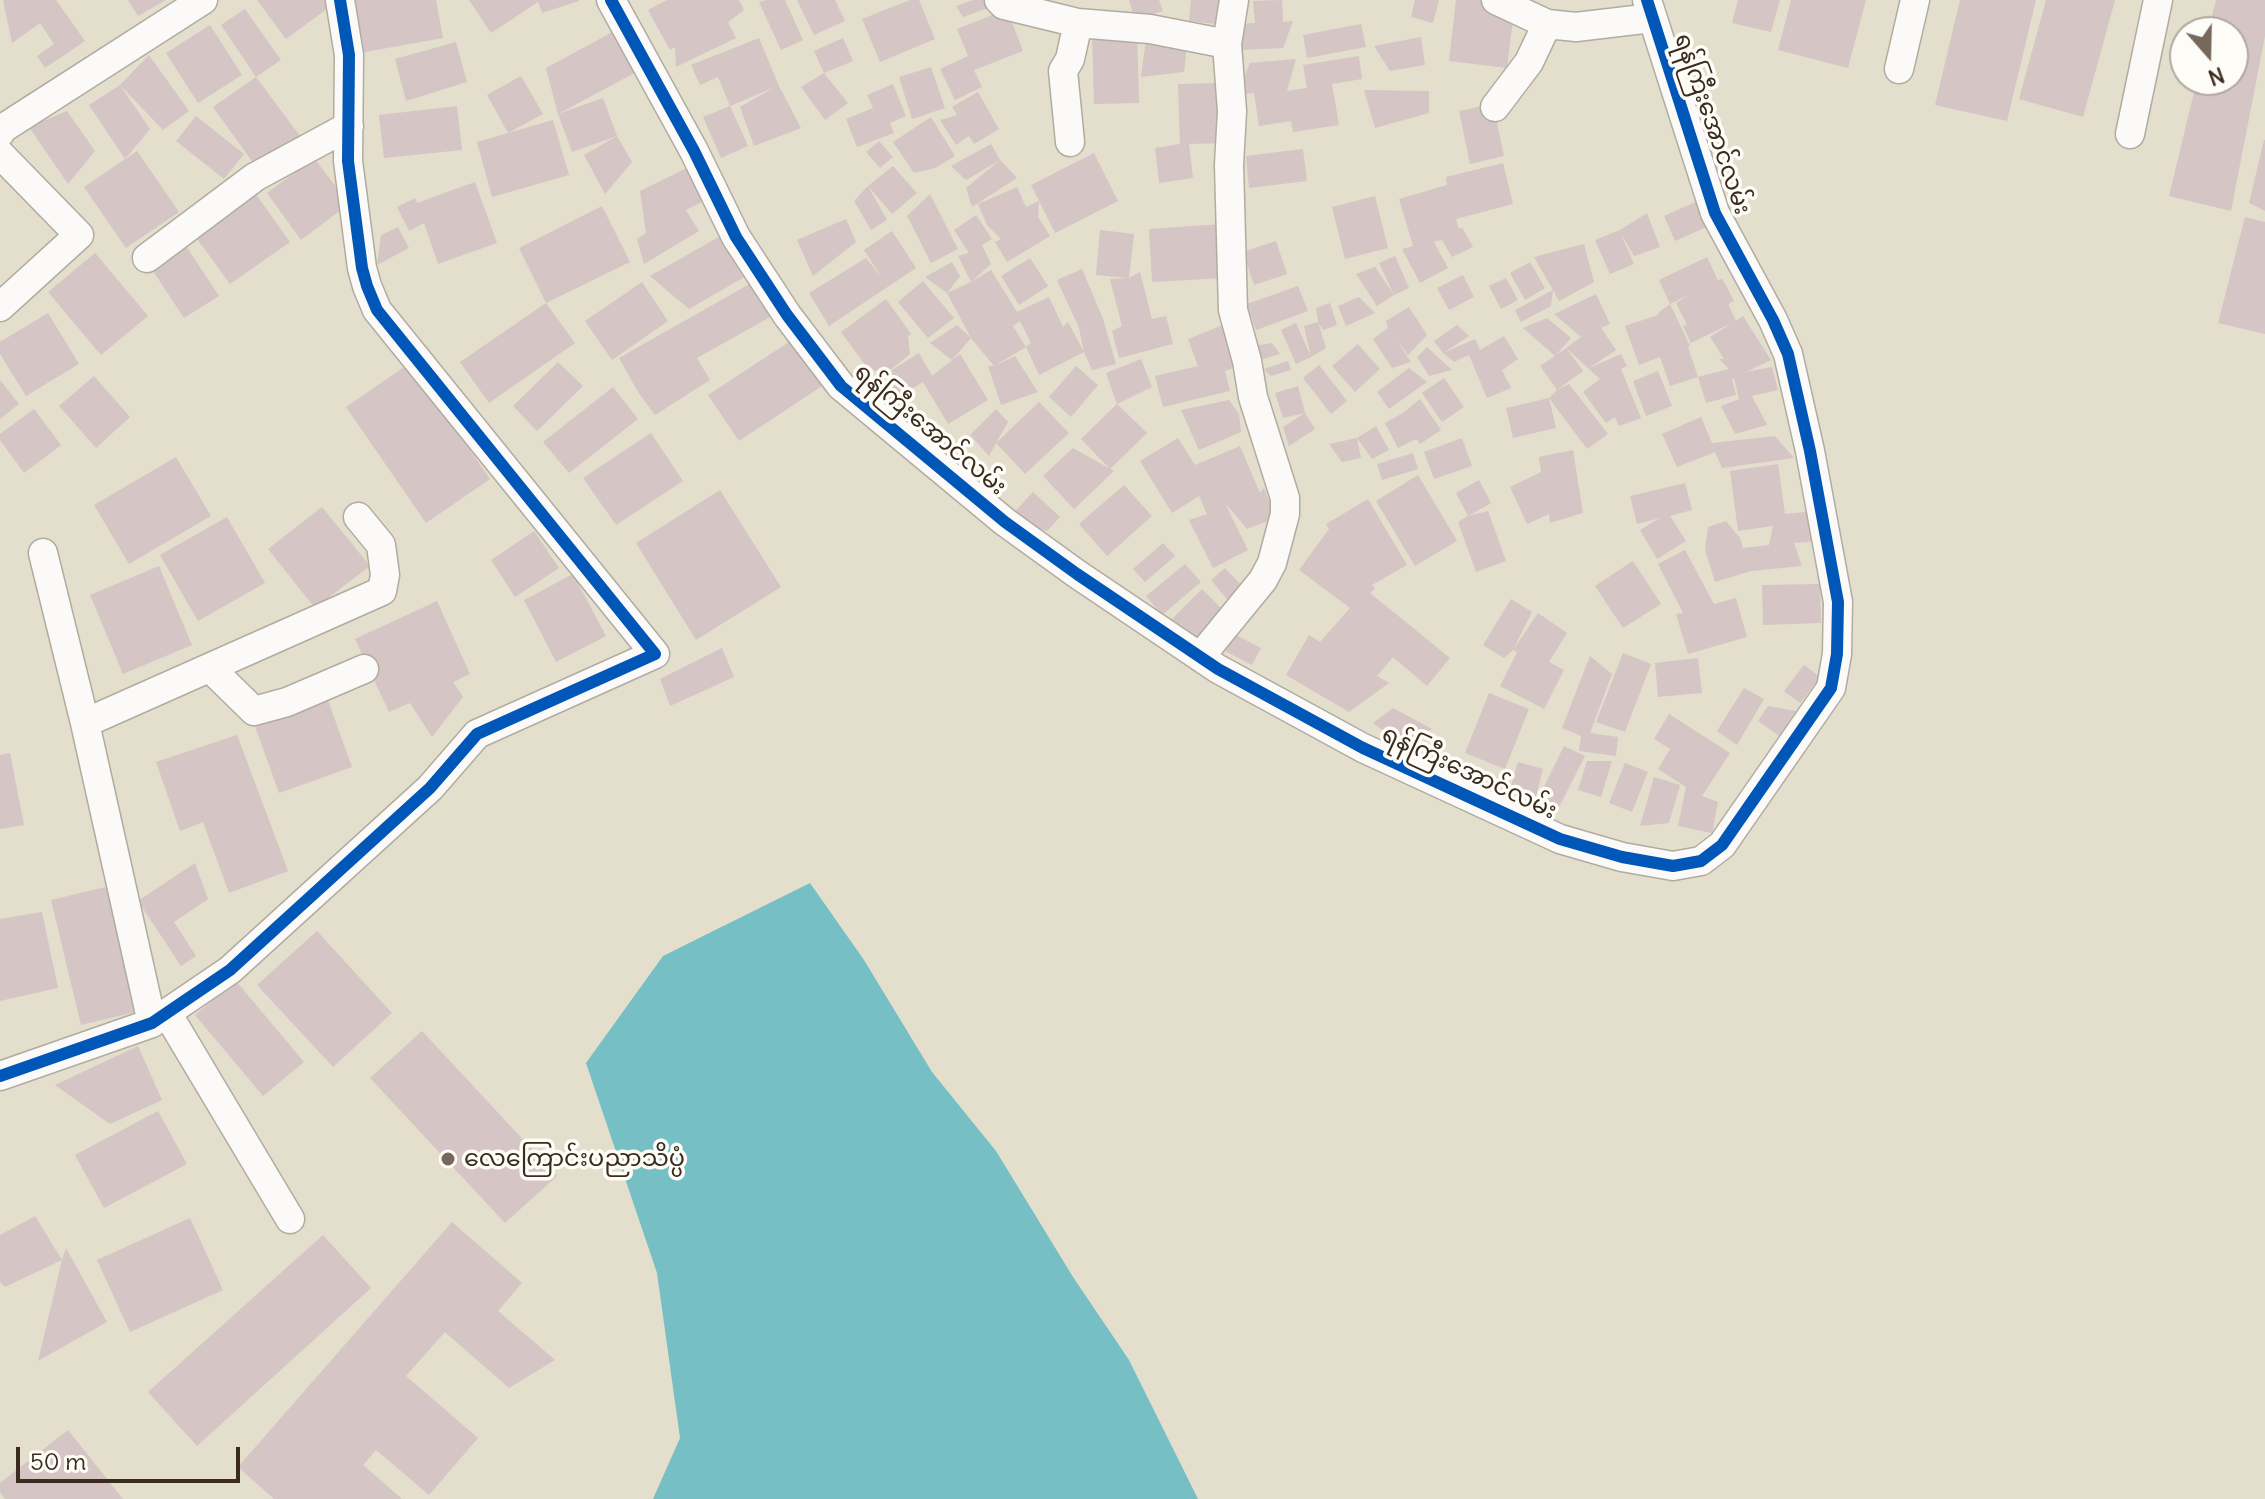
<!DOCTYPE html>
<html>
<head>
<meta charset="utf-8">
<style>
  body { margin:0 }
  #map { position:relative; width:2265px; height:1499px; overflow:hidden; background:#e4decd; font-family:Delius,sans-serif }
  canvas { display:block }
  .north { position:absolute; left:2169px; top:16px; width:80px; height:80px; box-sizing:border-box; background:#fdfcf7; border:2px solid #afa8a0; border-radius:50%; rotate:160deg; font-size:22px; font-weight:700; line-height:32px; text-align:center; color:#3b2a1e }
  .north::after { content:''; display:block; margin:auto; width:28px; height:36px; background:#76695b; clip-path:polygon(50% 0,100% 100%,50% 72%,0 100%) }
  .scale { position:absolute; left:16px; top:1447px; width:224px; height:36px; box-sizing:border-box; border:4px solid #3b2a1e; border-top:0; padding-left:10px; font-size:24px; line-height:28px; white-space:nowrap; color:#3b2a1e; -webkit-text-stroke:6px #fdfcf7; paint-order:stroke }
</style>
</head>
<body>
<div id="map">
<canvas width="2265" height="1499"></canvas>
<div class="north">N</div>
<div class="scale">50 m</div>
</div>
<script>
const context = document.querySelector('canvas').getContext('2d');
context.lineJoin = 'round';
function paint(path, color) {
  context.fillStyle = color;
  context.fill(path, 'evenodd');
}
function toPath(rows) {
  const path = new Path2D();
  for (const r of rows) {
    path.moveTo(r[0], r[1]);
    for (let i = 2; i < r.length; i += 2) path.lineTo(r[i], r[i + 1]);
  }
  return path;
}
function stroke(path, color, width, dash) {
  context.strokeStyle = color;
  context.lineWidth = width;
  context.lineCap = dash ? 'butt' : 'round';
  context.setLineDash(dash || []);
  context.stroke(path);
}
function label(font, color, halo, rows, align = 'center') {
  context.font = font + ' Delius,"Noto Sans Myanmar",sans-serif';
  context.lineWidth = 7;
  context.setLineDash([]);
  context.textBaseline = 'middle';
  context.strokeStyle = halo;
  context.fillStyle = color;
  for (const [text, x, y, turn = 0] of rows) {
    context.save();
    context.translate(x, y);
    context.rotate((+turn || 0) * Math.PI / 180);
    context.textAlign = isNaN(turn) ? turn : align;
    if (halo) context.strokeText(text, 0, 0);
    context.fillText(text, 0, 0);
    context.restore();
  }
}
paint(toPath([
  [810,883,864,960,932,1072,996,1151,1073,1277,1129,1360,1198,1499,653,1499,680,1438,657,1273,586,1063,663,956]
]), '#75bfc5');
paint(toPath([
  [3,0,56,0,85,41,45,68,37,56,54,44,40,23,12,43],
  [128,0,166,0,138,16],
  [257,0,332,0,335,3,286,39],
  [356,0,436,0,443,38,354,54],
  [469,0,579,0,579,1,542,13,538,2,491,33],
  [667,0,739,0,744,10,728,22,736,38,676,67,675,47,670,50,648,10],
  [767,0,785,0,803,40,781,50,759,2],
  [797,0,835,0,845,21,814,35],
  [910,0,919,0,935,39,880,62,862,19],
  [973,0,993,0,993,6,963,17,956,6],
  [1129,0,1159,0,1163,11,1135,20],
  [1191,0,1224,0,1215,24,1189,21],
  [1282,0,1283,22,1293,21,1283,48,1242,50,1241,24,1255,23,1253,1],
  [1415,0,1439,0,1433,23,1411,17],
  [1456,0,1489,0,1514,11,1507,68,1449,61],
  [1738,0,1780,0,1771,32,1732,23],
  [1791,0,1866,0,1848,68,1778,50],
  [1960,0,2036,0,2007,121,1935,105],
  [2046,0,2115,0,2083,117,2019,99],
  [2216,0,2265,0,2265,36,2231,211,2169,196,2197,80,2233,80,2233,32,2208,32],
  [245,9,281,60,256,77,221,25],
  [1007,9,1023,51,974,70,982,87,955,100,940,69,968,56,957,29],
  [1361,24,1366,47,1307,58,1303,35],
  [210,25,242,75,198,103,166,53],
  [620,28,642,69,558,114,603,98,617,136,632,162,605,194,584,155,617,136,572,152,558,114,546,68],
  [1137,33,1139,103,1094,104,1092,34],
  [1421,37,1425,65,1390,71,1374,46],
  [759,38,779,86,801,128,754,146,740,107,775,87,730,106,748,146,721,158,703,117,730,106,718,77,700,85,691,65],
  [843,38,853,61,824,73,848,103,825,120,801,87,824,73,814,51],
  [1146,40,1187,45,1184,72,1141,77],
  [456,42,467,82,406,101,395,59],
  [149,55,189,111,163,130,120,85],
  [1359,56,1362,79,1332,84,1339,125,1293,132,1291,121,1259,126,1254,93,1237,95,1250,63,1296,59,1287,91,1307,88,1303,65],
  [931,67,945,108,912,119,899,77],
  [521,76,543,114,508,133,487,95],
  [256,77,300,136,257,168,213,107],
  [1224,83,1225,143,1189,144,1193,178,1159,183,1155,148,1180,144,1178,84],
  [893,84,906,116,890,123,894,133,857,147,846,119,873,108,867,95],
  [120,85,150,129,125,159,89,105],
  [1364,90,1429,91,1429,113,1375,128],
  [978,92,999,129,974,144,969,136,956,145,940,120,957,115,952,107],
  [1493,104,1504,156,1470,164,1459,111],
  [457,106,462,150,384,158,379,115],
  [67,111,95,151,68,184,29,127],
  [196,116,244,154,224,179,176,141],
  [931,117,955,156,935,168,914,173,893,142],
  [553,120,569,175,492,197,477,142],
  [2264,140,2265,140,2265,211,2249,203],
  [879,141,893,157,880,168,866,152],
  [991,144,1000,160,1017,178,972,207,966,188,1000,160,966,180,951,166],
  [1303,149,1307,181,1249,188,1246,156],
  [137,151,179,212,126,248,84,187],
  [1094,153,1118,201,1055,233,1039,201,1038,217,1050,236,1007,262,995,242,1001,239,987,225,978,204,1017,187,1026,207,1039,201,1031,185],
  [314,158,349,204,301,240,267,193],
  [697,163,704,201,686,210,699,231,644,264,637,239,646,233,640,191],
  [1503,163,1513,204,1456,219,1459,229,1462,227,1473,247,1452,257,1442,240,1434,242,1448,268,1420,283,1402,249,1413,246,1399,199,1447,185,1446,177],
  [893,166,917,193,892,214,868,186],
  [475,182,497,243,438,264,424,223,409,231,397,207,415,198,417,203],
  [868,186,887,220,871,230,854,201],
  [253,190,290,242,230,284,192,232],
  [930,194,958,249,931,263,907,216],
  [1375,196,1388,248,1345,259,1332,207],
  [1698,201,1709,226,1675,241,1664,216],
  [602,206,630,262,546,303,519,248],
  [1647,213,1660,247,1634,256,1621,234,1634,264,1610,274,1595,240,1620,230],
  [976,215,992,239,982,245,991,264,971,282,991,270,1017,312,1049,297,1063,327,1068,322,1084,352,1079,328,1057,280,1082,269,1103,319,1116,364,1092,370,1084,352,1039,375,1026,347,1031,343,1020,321,1013,326,1026,347,994,366,1015,356,1038,392,1001,405,988,366,994,366,971,338,952,360,930,343,957,325,971,338,947,293,971,282,958,256,969,253,954,230],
  [2245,217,2265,222,2265,334,2218,323],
  [846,219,856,242,813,276,797,240],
  [1222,224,1225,278,1152,282,1149,229],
  [398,227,409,248,377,265,381,235],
  [1100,230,1134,234,1129,278,1140,272,1152,319,1166,316,1173,344,1119,358,1112,331,1122,326,1110,279,1129,278,1096,275],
  [892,231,916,268,829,326,809,293,866,258,882,278,864,250],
  [724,234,748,275,689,309,650,276],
  [1276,241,1287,274,1254,285,1243,252],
  [1584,244,1594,282,1559,301,1553,290,1551,306,1521,322,1515,310,1553,290,1534,257],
  [186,246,219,296,184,318,151,268],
  [95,253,148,316,101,355,48,292],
  [1395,256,1409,288,1394,295,1379,263],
  [1707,257,1718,281,1722,278,1734,301,1728,304,1736,321,1743,316,1771,360,1746,372,1772,367,1778,390,1752,396,1767,425,1735,434,1721,406,1739,399,1734,378,1732,379,1736,395,1706,403,1698,377,1670,386,1660,357,1639,365,1625,326,1658,315,1659,312,1670,304,1690,346,1688,347,1698,377,1729,369,1719,359,1724,359,1710,337,1732,323,1691,343,1683,326,1687,325,1676,303,1691,294,1670,304,1659,280],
  [1030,258,1048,286,1019,305,1001,276],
  [952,262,960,276,947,293,925,277],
  [1530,262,1545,288,1525,300,1510,273],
  [1375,267,1394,295,1377,306,1356,274],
  [1463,275,1474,297,1449,310,1437,288],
  [1506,278,1518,300,1501,309,1489,286],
  [923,281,954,318,928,338,898,302],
  [642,282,668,321,612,360,585,321],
  [753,282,772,316,697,358,710,380,655,415,638,392,619,358],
  [1298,286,1308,311,1256,330,1247,304],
  [1596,294,1610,324,1601,328,1616,350,1589,368,1621,354,1627,366,1621,369,1641,418,1619,426,1615,417,1606,423,1583,392,1600,379,1566,348,1581,337,1554,314],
  [1359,297,1375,313,1346,326,1338,306],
  [886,299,911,334,908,336,910,354,884,375,919,353,932,376,960,354,988,400,948,424,923,382,898,397,884,375,866,366,841,332],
  [546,303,575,343,489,403,460,362],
  [1330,303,1337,325,1323,330,1318,322,1326,348,1311,357,1304,326,1318,322,1316,308],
  [1409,307,1427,335,1408,355,1395,338,1411,362,1392,368,1373,339,1388,328,1386,321],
  [48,313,79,364,26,396,0,354,0,342],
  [1547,318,1571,338,1555,356,1566,348,1583,371,1557,390,1569,384,1608,434,1587,449,1549,398,1557,390,1540,366,1555,356,1523,328],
  [1228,323,1244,364,1225,371,1230,391,1163,407,1155,376,1198,366,1188,339],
  [1296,323,1311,357,1296,364,1281,330],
  [1457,325,1469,336,1443,353,1475,339,1480,350,1504,336,1518,359,1502,370,1511,388,1487,398,1469,355,1454,362,1443,353,1434,341],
  [795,338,825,384,739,441,708,395],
  [1272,343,1280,354,1263,359,1254,346],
  [1358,344,1380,369,1355,392,1332,366],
  [1427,347,1452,370,1429,376,1417,357],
  [1141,359,1152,387,1117,404,1106,373],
  [1288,361,1291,370,1271,376,1264,369],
  [558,362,583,386,537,431,513,406],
  [410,363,490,479,426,523,346,407],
  [1319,365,1347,401,1331,414,1303,378],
  [1076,366,1098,385,1071,417,1049,397],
  [1409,368,1427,382,1389,409,1377,392],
  [1658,371,1672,406,1646,416,1633,381],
  [94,376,130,417,96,448,59,406],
  [1444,378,1464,407,1442,422,1422,393],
  [0,380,19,404,0,419],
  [1298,386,1305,413,1315,429,1289,446,1283,427,1305,413,1283,418,1275,393],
  [613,387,638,419,569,473,543,442],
  [1549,398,1556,428,1513,438,1506,408],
  [1420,399,1441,430,1420,444,1416,439,1398,448,1385,423,1403,413],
  [1229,400,1239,414,1241,432,1199,450,1181,410],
  [1039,402,1069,433,1025,474,996,443,989,456,970,435,996,409,1008,422,996,443],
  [1117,404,1147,433,1110,469,1081,439],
  [34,409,61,445,24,473,0,440,0,434],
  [1701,417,1712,443,1775,436,1794,458,1722,468,1715,452,1677,467,1662,434],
  [1376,426,1389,450,1372,459,1357,438],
  [651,433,683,481,616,525,583,478],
  [1178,438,1195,465,1240,446,1260,493,1264,488,1276,518,1247,529,1225,503,1248,550,1213,568,1189,520,1207,514,1199,496,1172,513,1140,461],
  [1357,438,1361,458,1342,462,1329,444],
  [1462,438,1472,466,1434,479,1424,452],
  [1073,448,1114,471,1074,509,1043,476],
  [1573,450,1583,513,1550,523,1549,514,1527,524,1510,487,1541,472,1539,457],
  [1413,453,1418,469,1382,480,1377,464],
  [176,457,211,516,129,564,94,505],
  [1778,464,1785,514,1817,511,1820,541,1794,543,1802,566,1751,571,1715,582,1705,550,1708,527,1726,521,1740,538,1743,548,1769,545,1773,526,1738,531,1730,471],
  [1418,475,1457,541,1415,566,1376,501],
  [1479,480,1491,503,1468,516,1456,493],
  [1685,483,1692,510,1670,516,1686,541,1657,559,1640,530,1660,518,1637,524,1630,496],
  [1124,485,1152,516,1107,556,1079,524],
  [720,490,781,587,696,640,636,543],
  [1033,492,1060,517,1047,531,1008,519],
  [1368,499,1407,565,1372,585,1375,589,1370,593,1450,658,1427,686,1393,657,1377,676,1389,683,1349,712,1286,675,1309,635,1320,642,1350,608,1299,570,1329,529,1326,524],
  [322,507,370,566,315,608,268,549],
  [1488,511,1506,561,1476,572,1458,522,1468,516],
  [227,517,265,583,198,621,160,555],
  [534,531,559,568,515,597,491,560],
  [1163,543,1175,556,1145,582,1133,569],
  [1685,550,1714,604,1736,598,1747,637,1688,654,1676,614,1683,613,1658,564],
  [1633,561,1661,604,1623,628,1595,586],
  [1185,564,1201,582,1162,615,1146,596],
  [159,566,192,645,123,674,90,595],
  [1225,568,1242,586,1227,599,1211,580],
  [573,574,606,636,556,662,524,600],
  [1820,584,1821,623,1763,625,1762,585],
  [1202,589,1225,612,1192,644,1169,622],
  [1511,599,1532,612,1513,650,1538,613,1567,633,1549,662,1564,670,1544,709,1500,686,1517,652,1513,650,1504,658,1483,645],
  [437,601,470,674,453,682,463,697,432,737,410,703,389,712,355,639],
  [1232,633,1261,648,1252,665,1223,650],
  [722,648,734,677,670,706,660,679],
  [1623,653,1651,664,1625,732,1596,722],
  [1590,656,1612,674,1590,733,1618,737,1616,756,1579,751,1581,736,1562,728],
  [1698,658,1702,693,1658,697,1655,663],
  [1804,665,1820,677,1800,703,1784,691],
  [1744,688,1764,699,1737,745,1717,731],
  [325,692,352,767,279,793,252,718],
  [1489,693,1529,709,1505,769,1465,753],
  [1768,706,1796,711,1779,736,1758,721],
  [1393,708,1432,729,1405,747,1373,723],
  [1669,714,1730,753,1702,796,1718,802,1712,833,1678,826,1686,787,1658,769,1670,749,1654,739],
  [237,735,288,871,229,893,203,822,180,831,156,762],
  [1564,746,1585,756,1559,807,1539,797],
  [10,753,24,825,0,829,0,755],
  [1587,761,1612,761,1601,797,1578,790],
  [1518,762,1543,769,1535,800,1509,793],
  [1625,763,1648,772,1632,812,1609,803],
  [1654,777,1680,785,1669,823,1640,826],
  [195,863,208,899,174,922,196,956,181,966,138,901],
  [106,887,135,1012,81,1025,51,900],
  [42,912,58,988,0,1001,0,919],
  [317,931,392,1013,333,1067,257,985],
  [236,981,304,1062,263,1096,195,1015],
  [422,1031,557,1176,505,1223,370,1078],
  [138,1046,162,1100,110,1124,55,1085],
  [158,1111,187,1164,104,1208,75,1155],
  [35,1216,62,1260,66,1248,107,1322,38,1361,62,1260,5,1287,0,1282,0,1235],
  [190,1218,223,1290,130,1332,97,1260],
  [452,1222,522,1283,498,1311,555,1360,509,1388,445,1332,406,1376,478,1438,429,1495,376,1450,363,1465,402,1499,274,1499,238,1467],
  [323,1235,371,1288,197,1446,148,1392],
  [68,1430,123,1499,5,1499,0,1492,0,1483]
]), '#d5c5c4');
const minor = toPath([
  [611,0,694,151,736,237,787,315,841,386,1005,522,1077,574,1218,669,1363,748,1560,839,1622,857,1673,866,1701,861,1722,845,1831,688,1837,654,1838,602,1810,451,1788,354,1773,320,1715,213,1647,0],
  [999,0,1004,5,1078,23,1150,29,1227,44],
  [1496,0,1547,24,1576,27,1652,18],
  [1899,69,1915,0],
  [1495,107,1529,62,1547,24],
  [0,133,2,129,203,0],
  [2130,134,2158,0],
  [1070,142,1063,71,1070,59,1078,23],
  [0,154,79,235,0,307],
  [147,258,255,177,349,126],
  [43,553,85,723,152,1023],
  [1200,657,1263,580,1272,563,1285,514,1285,498,1253,397,1247,361,1233,310,1229,165,1232,111,1227,44,1234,0],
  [210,668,254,711,287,702,364,669],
  [85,723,382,591,385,575,381,545,358,517],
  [167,1013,290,1219],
  [0,1076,152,1023,230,970,430,788,477,734,655,654,377,310,367,286,362,268,348,161,349,55,340,0]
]);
stroke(minor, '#b1aca0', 31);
stroke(minor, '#fbfaf8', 28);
stroke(toPath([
  [611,0,694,151,736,237,787,315,841,386,1005,522,1077,574,1218,669,1363,748,1560,839,1622,857,1673,866,1701,861,1722,845,1831,688,1837,654,1838,602,1810,451,1788,354,1773,320,1715,213,1647,0],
  [0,1076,152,1023,230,970,430,788,477,734,655,654,377,310,367,286,362,268,348,161,349,55,340,0]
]), '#0057b8', 12);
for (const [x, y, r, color] of [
  [448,1159,8,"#76695b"]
]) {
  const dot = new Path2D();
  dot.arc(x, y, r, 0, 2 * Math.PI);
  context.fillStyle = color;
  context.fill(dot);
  stroke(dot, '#fdfcf7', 3);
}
label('24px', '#3b2a1e', '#fdfcf7', [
  ["ရန်ကြီးအောင်လမ်း",1712,124,71],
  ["ရန်ကြီးအောင်လမ်း",930,430,40],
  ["ရန်ကြီးအောင်လမ်း",1469,773,25]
]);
label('24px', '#3b2a1e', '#fdfcf7', [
  ["လေကြောင်းပညာသိပ္ပံ",464,1159]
], 'left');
</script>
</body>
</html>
